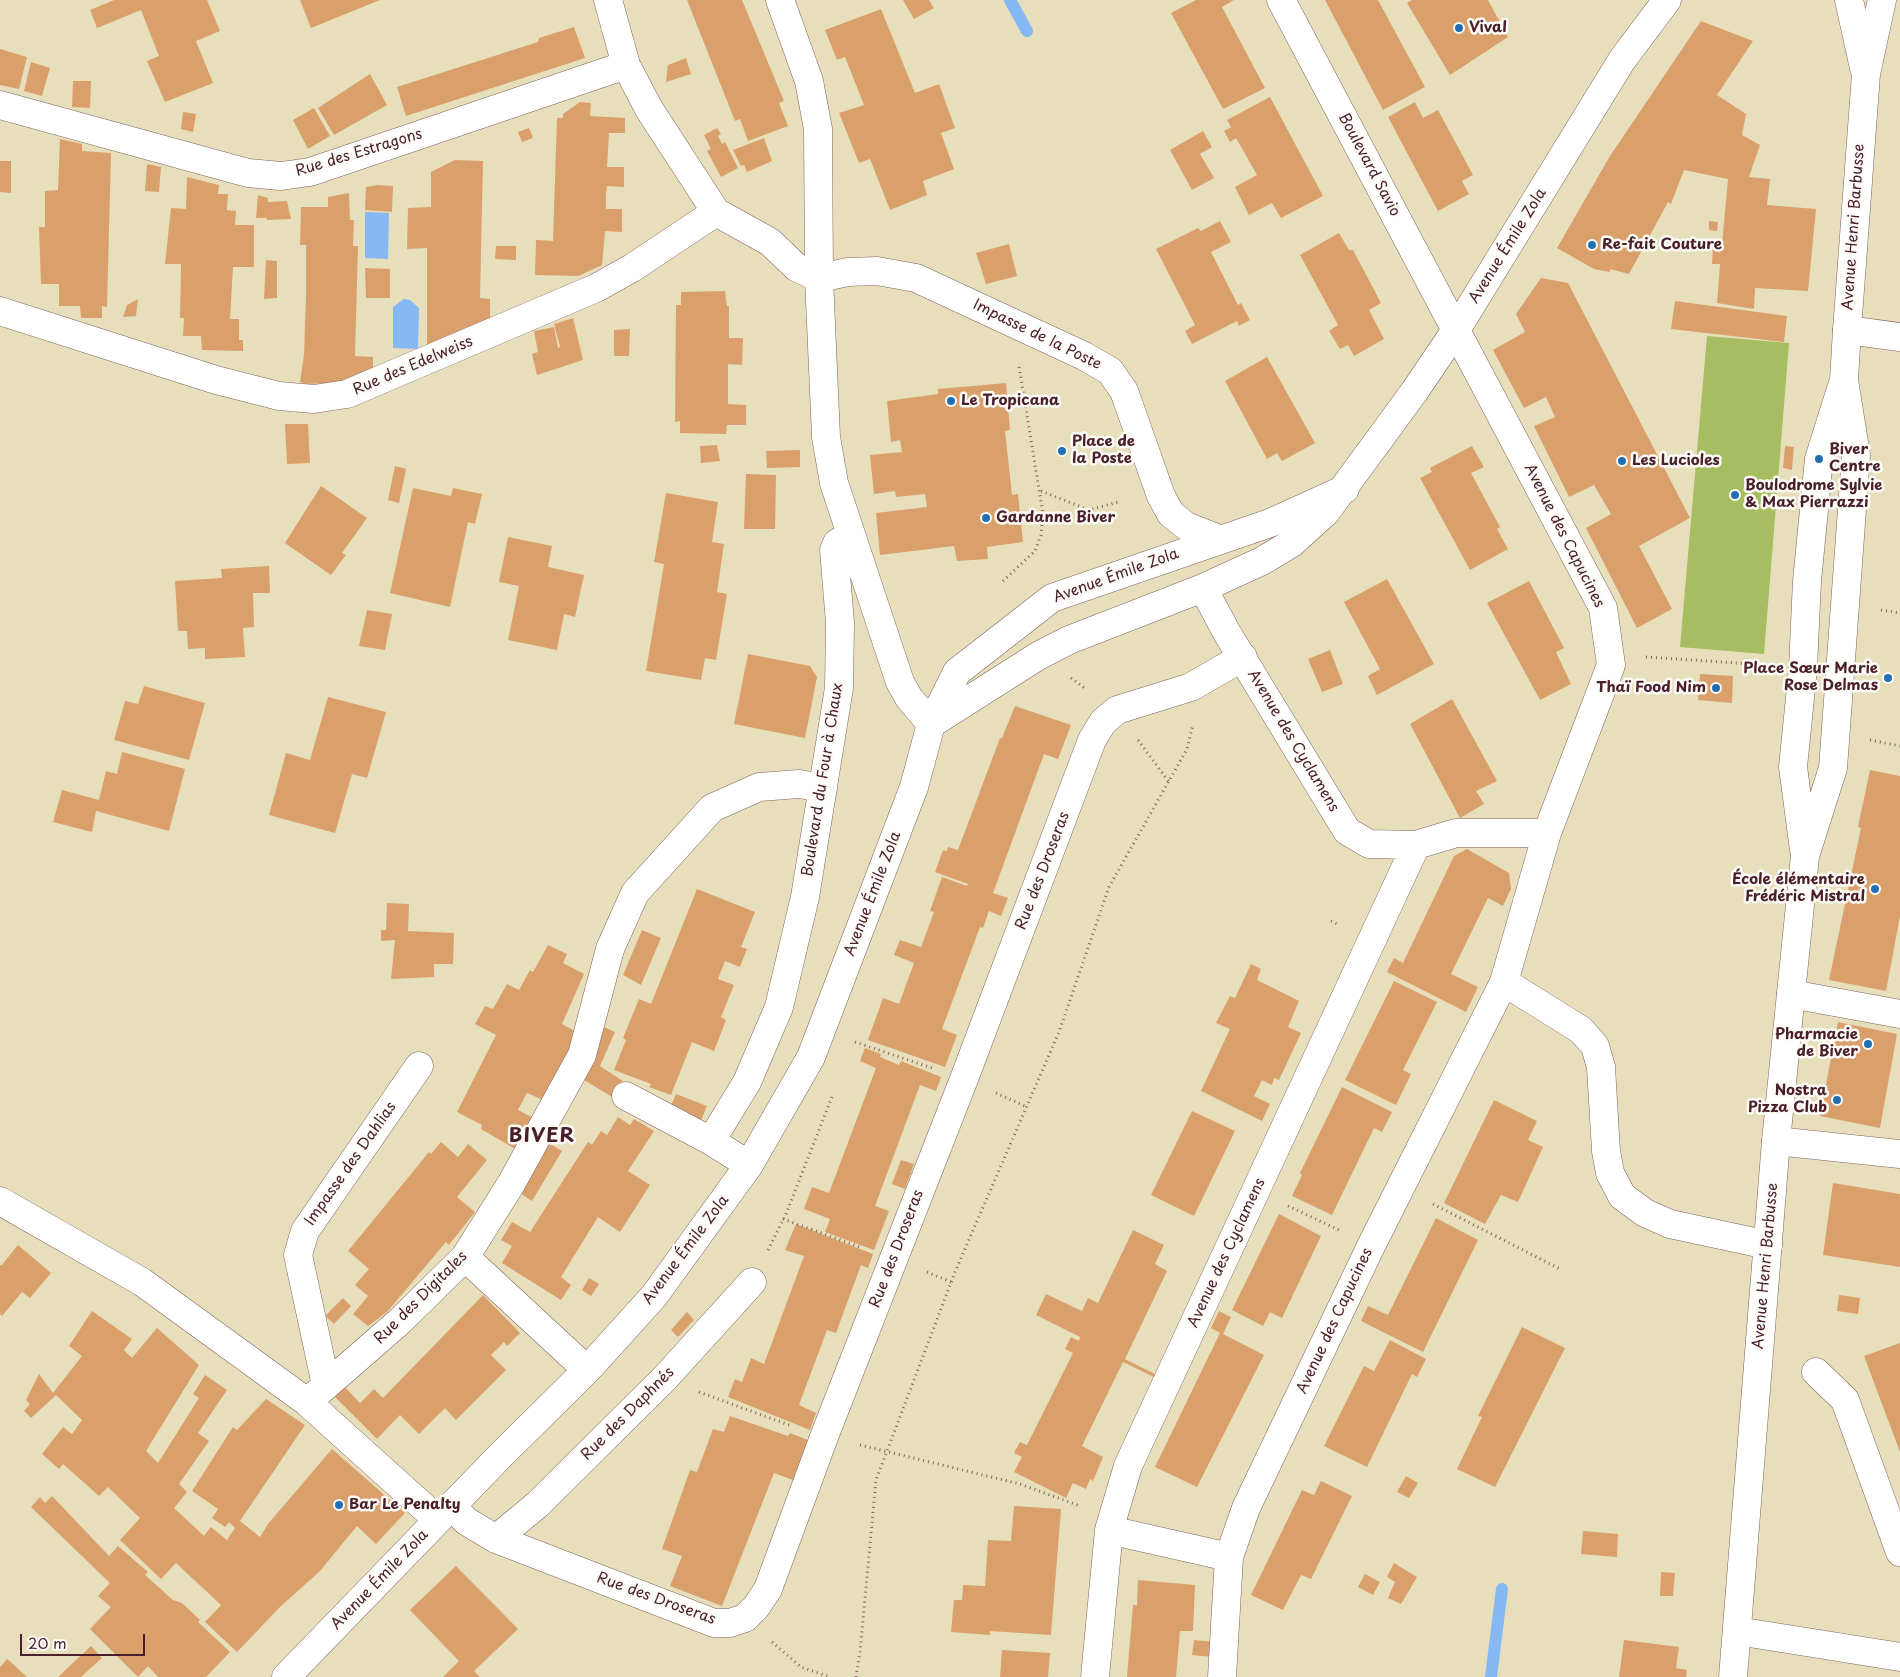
<!DOCTYPE html>
<html>
<head>
<meta charset="utf-8">
<style>
  body { margin:0 }
  #map { position:relative; width:1900px; height:1677px; overflow:hidden; background:#e7dfbb; font-family:"Playpen Sans",sans-serif }
  canvas { display:block }
  .scale { position:absolute; left:20px; top:1634px; width:125px; height:22px; box-sizing:border-box; border:2px solid #4a1f2b; border-top:0; padding-left:6px; font-size:15px; line-height:18px; white-space:nowrap; color:#4a1f2b; -webkit-text-stroke:4px #fdfcf7; paint-order:stroke }
</style>
</head>
<body>
<div id="map">
<canvas width="1900" height="1677"></canvas>
<div class="scale">20 m</div>
</div>
<script>
const context = document.querySelector('canvas').getContext('2d');
context.lineJoin = 'round';
function paint(path, color) {
  context.fillStyle = color;
  context.fill(path, 'evenodd');
}
function toPath(rows) {
  const path = new Path2D();
  for (const r of rows) {
    path.moveTo(r[0], r[1]);
    for (let i = 2; i < r.length; i += 2) path.lineTo(r[i], r[i + 1]);
  }
  return path;
}
function stroke(path, color, width, dash) {
  context.strokeStyle = color;
  context.lineWidth = width;
  context.lineCap = dash ? 'butt' : 'round';
  context.setLineDash(dash || []);
  context.stroke(path);
}
function label(font, color, halo, rows, align = 'center') {
  context.font = font + ' "Playpen Sans",sans-serif';
  context.lineWidth = 5;
  context.setLineDash([]);
  context.textBaseline = 'middle';
  context.strokeStyle = halo;
  context.fillStyle = color;
  for (const [text, x, y, turn = 0] of rows) {
    context.save();
    context.translate(x, y);
    context.rotate((+turn || 0) * Math.PI / 180);
    context.textAlign = isNaN(turn) ? turn : align;
    if (halo) context.strokeText(text, 0, 0);
    context.fillText(text, 0, 0);
    context.restore();
  }
}
paint(toPath([
  [1707,336,1789,343,1764,654,1680,647]
]), '#a7bd61');
paint(toPath([
  [365,212,389,213,388,259,365,258],
  [404,299,410,300,419,308,418,349,393,348,393,307]
]), '#86b9f4');
stroke(toPath([
  [1010,0,1027,31],
  [1491,1677,1502,1589]
]), '#86b9f4', 12);
paint(toPath([
  [114,0,207,0,220,31,196,41,213,83,165,102,147,61,159,56,141,10,97,28,90,10],
  [300,0,380,0,311,28],
  [687,0,742,0,784,101,779,103,788,126,748,141,740,119,735,121],
  [903,0,929,0,934,8,914,19],
  [1196,0,1234,0,1222,7,1265,88,1223,109,1171,13],
  [1325,0,1378,0,1425,87,1383,110],
  [1412,0,1488,0,1508,37,1450,75,1407,3],
  [881,9,915,93,939,84,955,128,941,133,954,169,923,181,927,195,890,210,870,159,859,163,839,113,864,105,845,57,837,60,825,30],
  [1701,21,1753,41,1717,95,1746,114,1742,135,1760,145,1749,177,1770,179,1767,205,1816,209,1808,291,1755,288,1754,309,1717,303,1720,264,1712,264,1713,245,1722,245,1728,179,1684,170,1671,204,1668,202,1629,274,1610,269,1610,272,1594,269,1557,248,1610,156],
  [574,27,585,58,406,116,397,87,538,42,539,38],
  [0,49,27,57,19,89,0,85],
  [686,58,691,74,666,82,668,65],
  [31,62,50,68,42,96,24,91],
  [370,74,387,105,334,135,318,108],
  [73,81,91,81,90,108,72,107],
  [1270,97,1323,196,1281,218,1272,203,1249,215,1235,187,1257,175,1236,138,1230,142,1224,131,1231,127,1227,120],
  [580,102,591,103,590,116,625,118,625,133,609,133,607,167,624,167,624,187,607,186,606,194,606,209,622,209,622,232,605,231,602,265,578,276,535,275,536,240,553,241,557,118,563,118,563,114],
  [1415,102,1423,118,1438,110,1473,175,1462,181,1469,194,1438,211,1388,117],
  [314,108,330,136,308,149,293,120],
  [183,112,196,114,193,132,181,129],
  [529,128,533,138,522,142,518,132],
  [717,128,721,134,718,136,722,144,725,142,738,168,721,177,707,151,711,149,704,135],
  [1203,131,1212,147,1200,154,1214,178,1192,190,1170,150],
  [764,138,772,161,747,172,744,165,741,166,733,150],
  [60,139,82,144,82,151,111,153,107,307,102,306,102,318,81,318,80,306,59,306,59,284,41,284,39,227,45,227,45,191,58,190],
  [455,160,483,161,480,298,490,299,490,321,427,346,427,248,407,249,408,208,431,207,431,172],
  [0,161,11,161,11,193,0,192],
  [147,164,161,167,159,192,145,191],
  [187,177,219,185,218,194,228,194,227,210,236,211,235,225,254,225,254,267,233,267,230,319,239,319,239,340,243,340,243,351,202,350,201,336,183,336,184,318,180,318,181,264,165,264,171,208,186,209],
  [377,185,393,186,392,212,365,210,366,187],
  [349,193,350,220,354,220,353,246,358,246,355,356,373,357,373,371,349,382,307,384,300,382,304,355,306,297,306,245,300,245,301,207,328,207,328,197],
  [258,195,268,198,268,202,287,201,291,219,267,220,267,218,256,218],
  [1220,221,1231,242,1211,252,1238,305,1241,303,1250,320,1239,326,1237,321,1192,344,1185,331,1195,325,1156,249,1198,228,1201,231],
  [1709,221,1718,222,1717,231,1709,230],
  [1339,233,1349,250,1353,250,1381,303,1369,310,1384,339,1354,356,1348,345,1340,349,1329,331,1338,325,1300,255],
  [1009,244,1017,276,986,284,976,253],
  [496,246,516,246,516,260,495,259],
  [266,260,277,261,277,298,264,299],
  [365,268,390,269,390,298,366,298],
  [1541,278,1568,283,1690,518,1639,546,1672,609,1637,628,1586,528,1611,514,1594,485,1569,497,1534,426,1555,417,1546,397,1524,408,1493,350,1525,332,1516,314],
  [725,291,727,306,729,306,729,338,743,338,742,365,728,364,728,404,746,405,746,425,727,425,726,434,680,433,680,421,675,422,676,305,681,305,681,292],
  [138,299,136,316,123,317,127,305],
  [1675,301,1787,316,1784,342,1671,329],
  [573,318,583,360,537,375,532,354,538,352,534,331,554,327,558,348,560,347,554,324],
  [630,329,629,356,614,356,614,330],
  [1267,357,1315,443,1282,461,1277,453,1267,459,1225,381],
  [1006,383,1010,430,1005,431,1012,495,1018,494,1023,542,987,547,988,559,957,561,954,546,880,555,876,513,927,507,925,494,896,497,895,491,874,494,870,455,902,452,900,440,891,442,887,401,938,394,938,389],
  [285,424,308,424,310,463,287,464],
  [717,445,720,461,701,463,700,446],
  [1472,446,1484,467,1471,473,1500,527,1497,529,1508,549,1470,570,1420,478,1432,472,1430,468],
  [1785,446,1794,447,1792,470,1783,468],
  [800,450,800,467,767,468,766,451],
  [395,466,406,469,399,503,388,500],
  [746,474,776,475,775,529,744,529],
  [321,486,367,518,342,553,346,555,331,575,285,543],
  [413,488,451,496,453,488,482,494,475,524,468,522,450,607,390,593],
  [666,493,718,502,712,542,724,544,717,592,727,594,716,660,705,658,701,680,646,671,664,564,654,562],
  [508,537,552,546,548,567,584,575,575,617,564,614,557,650,508,640,519,586,499,582],
  [269,566,270,593,253,593,254,627,243,628,245,657,205,659,205,648,188,649,187,631,178,631,175,581,222,578,221,569],
  [1387,579,1434,664,1377,695,1368,676,1380,669,1344,602],
  [1529,581,1564,648,1556,652,1571,684,1540,700,1487,603],
  [367,610,392,614,385,650,359,646],
  [1330,650,1343,684,1322,692,1308,659],
  [748,654,810,666,817,677,805,738,734,724],
  [1700,674,1733,676,1732,703,1698,700],
  [144,686,205,703,189,760,114,740,125,701,138,704],
  [328,697,386,712,367,778,352,774,335,833,269,815,286,753,310,760],
  [1452,699,1497,781,1476,791,1484,804,1460,818,1410,724],
  [1015,706,1071,725,1058,759,1044,754,993,893,1008,898,1001,916,989,911,983,928,980,927,942,1029,957,1035,945,1067,868,1040,883,998,899,1004,914,963,894,955,900,940,921,947,934,912,930,911,942,877,967,886,968,884,935,872,943,850,947,851,948,847,958,850,1000,738,1002,738],
  [122,752,185,769,169,831,96,811,92,832,53,822,62,790,99,800,106,771,117,774],
  [1870,770,1900,776,1900,916,1886,991,1829,980,1861,828,1858,827],
  [1467,849,1509,873,1511,889,1503,906,1488,898,1451,974,1478,987,1466,1012,1387,972,1394,958,1403,963,1454,856],
  [697,889,755,912,741,947,747,949,740,967,725,961,718,979,734,985,721,1017,726,1020,714,1051,692,1042,671,1095,649,1087,651,1084,614,1070,626,1040,623,1038,639,999,651,1004],
  [387,903,409,904,408,931,454,933,453,964,434,964,434,977,391,979,395,940,381,941,381,930,386,930],
  [642,930,661,938,641,985,623,975],
  [548,945,567,954,563,963,584,974,562,1024,578,1033,543,1100,527,1093,518,1110,535,1119,517,1150,481,1129,482,1125,457,1112,496,1035,475,1024,485,1006,493,1009,507,984,519,990,530,970,533,972],
  [1251,964,1261,969,1257,980,1299,1001,1288,1027,1301,1033,1279,1080,1274,1078,1272,1085,1262,1080,1254,1096,1270,1104,1262,1121,1201,1091,1230,1029,1216,1023,1230,996,1235,998],
  [1394,981,1437,1002,1403,1070,1411,1074,1396,1105,1345,1080],
  [1838,1022,1897,1034,1880,1128,1820,1116],
  [604,1027,615,1032,600,1066,623,1081,614,1098,584,1080,593,1062,591,1060],
  [865,1048,881,1054,880,1057,899,1065,901,1061,941,1077,936,1091,920,1085,875,1206,889,1211,874,1250,825,1232,830,1219,804,1209,812,1187,829,1193,876,1068,860,1061],
  [1342,1087,1392,1112,1382,1132,1374,1128,1332,1215,1292,1196,1302,1175,1300,1173],
  [676,1094,707,1106,699,1125,668,1113],
  [1494,1100,1537,1121,1528,1140,1543,1147,1518,1202,1501,1195,1485,1224,1444,1203],
  [1192,1111,1235,1131,1194,1216,1151,1195],
  [618,1117,630,1125,634,1119,654,1131,628,1171,650,1185,620,1232,598,1217,561,1277,571,1285,561,1300,502,1263,512,1246,501,1240,512,1222,530,1232,588,1142,592,1145,601,1131,607,1135],
  [441,1142,458,1157,468,1144,487,1160,457,1197,475,1212,449,1245,446,1242,387,1312,368,1326,353,1314,368,1296,355,1285,369,1269,348,1251,429,1152,431,1154],
  [547,1142,562,1151,532,1201,518,1192],
  [901,1160,914,1164,905,1189,892,1184],
  [1833,1183,1900,1194,1900,1267,1823,1255],
  [1279,1214,1321,1236,1282,1318,1270,1312,1263,1326,1232,1310],
  [1436,1218,1478,1240,1423,1352,1361,1321,1368,1306,1388,1315],
  [796,1224,873,1254,868,1268,861,1265,836,1333,827,1330,799,1405,816,1413,810,1430,728,1397,735,1379,742,1382,751,1358,764,1364,804,1256,785,1250],
  [1133,1230,1164,1245,1155,1264,1167,1271,1125,1359,1155,1374,1154,1377,1123,1362,1082,1446,1103,1457,1093,1481,1090,1479,1086,1489,1073,1483,1066,1498,1014,1472,1022,1457,1014,1453,1020,1442,1027,1445,1073,1353,1065,1349,1071,1337,1079,1341,1080,1337,1036,1315,1046,1294,1082,1311,1088,1298,1098,1303],
  [18,1245,51,1273,30,1298,22,1292,2,1316,0,1314,0,1264,1,1266],
  [589,1278,599,1284,591,1296,582,1290],
  [483,1295,520,1333,507,1346,504,1342,491,1355,506,1370,456,1420,445,1408,419,1434,400,1415,377,1439,335,1397,345,1387,360,1403,374,1389,383,1398],
  [1839,1295,1860,1298,1858,1314,1837,1311],
  [343,1298,351,1306,334,1324,325,1316],
  [92,1311,132,1339,124,1350,132,1358,157,1328,199,1365,146,1451,158,1463,199,1398,193,1394,205,1375,227,1390,198,1433,209,1441,179,1484,187,1492,174,1508,204,1536,211,1527,227,1540,235,1528,229,1522,225,1527,212,1518,218,1509,192,1491,233,1427,237,1430,266,1399,305,1425,240,1521,260,1537,268,1524,332,1449,405,1513,376,1544,357,1526,320,1571,280,1607,237,1652,205,1622,221,1605,176,1563,161,1579,120,1540,140,1518,108,1487,99,1496,63,1464,59,1469,42,1454,63,1427,72,1434,82,1420,56,1395,31,1418,24,1411,30,1404,26,1400,39,1374,53,1393,82,1356,69,1346],
  [1219,1311,1231,1317,1223,1334,1264,1355,1197,1487,1155,1467,1220,1333,1211,1328],
  [687,1312,694,1320,678,1337,671,1330],
  [1522,1327,1565,1348,1495,1487,1457,1469,1482,1417,1478,1416],
  [1390,1340,1426,1359,1417,1377,1412,1374,1367,1467,1324,1446,1364,1366,1374,1371],
  [1900,1343,1900,1452,1864,1356],
  [730,1416,788,1436,790,1433,808,1440,793,1480,774,1473,722,1606,670,1586,682,1556,662,1549,690,1470,697,1472,713,1429,724,1432],
  [1406,1476,1418,1483,1409,1498,1397,1492],
  [1321,1481,1352,1496,1311,1579,1301,1575,1283,1610,1251,1595,1302,1490,1314,1495],
  [52,1496,109,1556,118,1546,148,1572,145,1575,173,1600,182,1603,200,1620,198,1622,230,1652,206,1677,158,1677,148,1666,138,1677,90,1629,111,1607,98,1596,110,1583,31,1507,40,1497,45,1503],
  [1014,1506,1061,1509,1051,1635,990,1631,990,1635,951,1632,954,1600,962,1600,963,1585,985,1586,988,1540,1011,1541],
  [1583,1531,1618,1534,1617,1557,1581,1554],
  [1394,1563,1417,1577,1401,1604,1388,1598,1395,1582,1387,1577],
  [456,1566,518,1629,474,1671,480,1677,443,1677,459,1661,410,1610],
  [1661,1572,1675,1573,1673,1596,1660,1596],
  [1365,1574,1380,1582,1373,1595,1358,1587],
  [1138,1580,1195,1585,1193,1631,1180,1631,1176,1677,1127,1677,1133,1605,1137,1605],
  [1194,1640,1214,1642,1213,1657,1192,1655],
  [1624,1640,1679,1647,1676,1668,1687,1670,1686,1677,1619,1677],
  [91,1646,102,1658,81,1677,58,1677],
  [1002,1650,1050,1653,1048,1677,1000,1677],
  [7,1659,11,1662,27,1677,0,1677,0,1667]
]), '#daa06c');
const minor = toPath([
  [608,0,626,65,649,109,716,212,770,242,796,267,819,278,826,437,834,483,900,682,909,698,931,724],
  [780,0,809,81,818,129,819,278,848,272,877,271,916,278,1084,356,1110,371,1124,391,1161,496,1171,514,1186,526,1219,539],
  [0,105,248,173,281,176,310,172,626,65],
  [0,311,216,380,279,396,314,399,347,394,596,288,632,268,716,212],
  [1847,330,1900,337],
  [1203,588,1227,633,1347,831,1369,844,1416,845,1456,833,1547,833],
  [931,724,1038,656,1069,640,1203,588,1262,561,1292,543,1326,512,1414,392,1456,330,1622,60,1667,0],
  [1504,982,1581,1030,1595,1046,1601,1067,1606,1151,1610,1173,1622,1196,1645,1213,1670,1224,1768,1245],
  [1791,994,1900,1014],
  [626,1096,711,1141],
  [1776,1141,1900,1154],
  [749,1165,711,1141,747,1082,779,1007,805,897,839,688,840,623,834,550,837,543,849,536],
  [0,1201,142,1282,307,1402,438,1520],
  [465,1257,587,1370],
  [1816,1372,1845,1400,1900,1552],
  [326,1385,298,1255,305,1231,419,1066],
  [307,1402,399,1322,465,1257,511,1184,582,1055,610,949,635,893,712,808,759,787,799,784,823,788],
  [452,1506,466,1521,496,1539,714,1623,730,1623,745,1618,756,1607,768,1589,824,1437,964,1079,1092,740,1103,722,1117,710,1191,687,1243,657],
  [1109,1530,1229,1557],
  [496,1539,538,1504,665,1378,752,1282],
  [1737,1631,1900,1657],
  [286,1677,500,1456,587,1370,654,1296,749,1165,811,1057,914,787,931,724,957,672,1052,598,1270,523,1345,489],
  [1095,1677,1109,1530,1128,1466,1416,845],
  [1222,1677,1229,1557,1246,1508,1371,1246,1504,982,1547,833,1611,665,1603,608,1281,0]
]);
const major = toPath([
  [1849,0,1864,68],
  [1804,850,1793,767,1803,668,1807,581,1819,459,1842,386],
  [1733,1677,1776,1141,1805,856,1833,768,1856,455,1844,380,1847,330,1866,74,1882,0]
]);
stroke(minor, '#81625d', 29);
stroke(major, '#81625d', 29);
stroke(toPath([
  [1041,491,1089,510,1118,502],
  [1003,581,1035,551,1041,535,1043,514,1019,366],
  [1881,610,1900,613],
  [1646,657,1767,665],
  [1071,678,1086,689],
  [1138,740,1169,782],
  [1870,740,1900,746],
  [1331,921,1339,925],
  [855,1042,932,1068],
  [996,1093,1027,1107],
  [1433,1204,1562,1270],
  [1288,1206,1339,1230],
  [783,1219,860,1247],
  [768,1250,786,1214,832,1097],
  [927,1272,951,1282],
  [699,1392,789,1425],
  [860,1445,1020,1484,1080,1506],
  [772,1642,801,1667,830,1677],
  [856,1677,860,1652,876,1480,955,1272,1059,1032,1109,887,1187,749,1193,724]
]), '#81625d', 3, [1, 4]);
stroke(minor, '#fff', 28);
stroke(major, '#fff', 28);
for (const [x, y, r, color] of [
  [1459,28,5,"#1f6fb2"],
  [1592,245,5,"#1f6fb2"],
  [951,401,5,"#1f6fb2"],
  [1062,451,5,"#1f6fb2"],
  [1819,459,5,"#1f6fb2"],
  [1622,461,5,"#1f6fb2"],
  [1735,495,5,"#1f6fb2"],
  [986,518,5,"#1f6fb2"],
  [1888,678,5,"#1f6fb2"],
  [1716,688,5,"#1f6fb2"],
  [1875,889,5,"#1f6fb2"],
  [1868,1044,5,"#1f6fb2"],
  [1837,1100,5,"#1f6fb2"],
  [339,1505,5,"#1f6fb2"]
]) {
  const dot = new Path2D();
  dot.arc(x, y, r, 0, 2 * Math.PI);
  context.fillStyle = color;
  context.fill(dot);
  stroke(dot, '#fdfcf7', 2);
}
label('bold 15px', '#4a1f2b', '#fdfcf7', [
  ["Vival",1469,28],
  ["Re-fait Couture",1602,245],
  ["Le Tropicana",961,401],
  ["Place de",1072,442],
  ["la Poste",1072,459],
  ["Biver",1829,450],
  ["Centre",1829,467],
  ["Les Lucioles",1632,461],
  ["Boulodrome Sylvie",1745,486],
  ["& Max Pierrazzi",1745,503],
  ["Gardanne Biver",996,518],
  ["Place Sœur Marie",1878,669,"right"],
  ["Rose Delmas",1878,686,"right"],
  ["Thaï Food Nim",1706,688,"right"],
  ["École élémentaire",1865,880,"right"],
  ["Frédéric Mistral",1865,897,"right"],
  ["Pharmacie",1858,1035,"right"],
  ["de Biver",1858,1052,"right"],
  ["Nostra",1827,1091,"right"],
  ["Pizza Club",1827,1108,"right"],
  ["Bar Le Penalty",349,1505]
], 'left');
label('15px', '#4a1f2b', '#fdfcf7', [
  ["Rue des Estragons",359,153,-17],
  ["Boulevard Savio",1369,165,62],
  ["Avenue Henri Barbusse",1854,227,-86],
  ["Avenue Émile Zola",1508,246,-58],
  ["Impasse de la Poste",1037,335,26],
  ["Rue des Edelweiss",413,366,-23],
  ["Avenue des Capucines",1564,536,63],
  ["Avenue Émile Zola",1116,576,-20],
  ["Avenue des Cyclamens",1293,741,59],
  ["Boulevard du Four à Chaux",823,780,-81],
  ["Rue des Droseras",1043,871,-69],
  ["Avenue Émile Zola",873,894,-69],
  ["Impasse des Dahlias",351,1164,-55],
  ["Rue des Droseras",897,1249,-69],
  ["Avenue Émile Zola",686,1250,-53],
  ["Avenue des Cyclamens",1227,1253,-65],
  ["Avenue Henri Barbusse",1766,1266,-85],
  ["Rue des Digitales",421,1298,-45],
  ["Avenue des Capucines",1335,1321,-65],
  ["Rue des Daphnés",628,1414,-45],
  ["Avenue Émile Zola",380,1580,-46],
  ["Rue des Droseras",656,1599,20]
]);
context.letterSpacing = '1px';
label('bold 20px', '#4a1f2b', '#fdfcf7', [
  ["BIVER",542,1136]
]);
context.letterSpacing = '0px';
</script>
</body>
</html>
